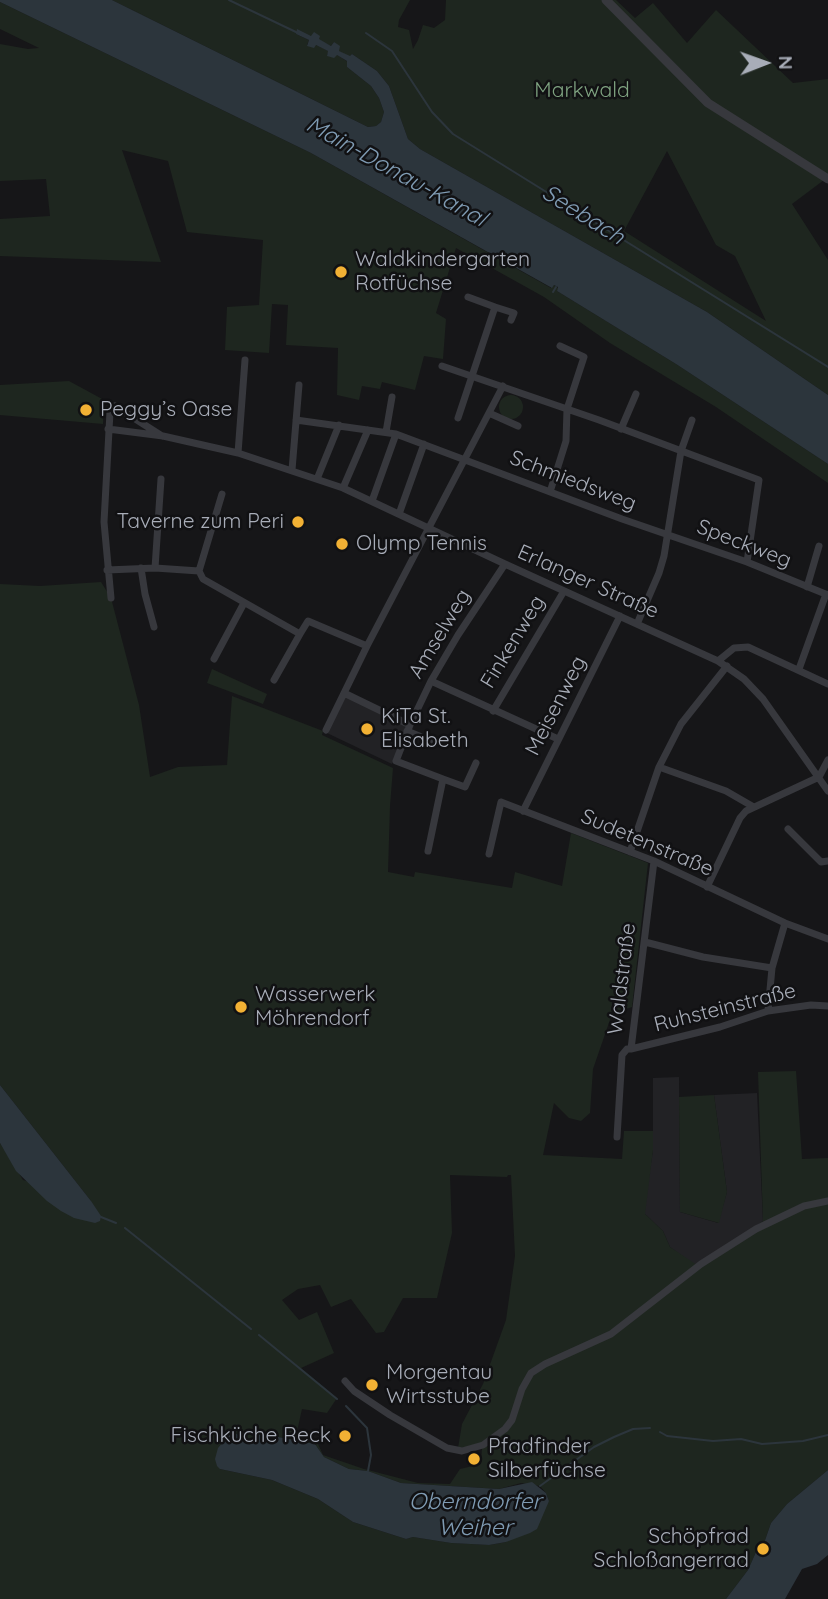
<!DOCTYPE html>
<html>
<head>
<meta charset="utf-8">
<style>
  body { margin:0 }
  #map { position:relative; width:828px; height:1599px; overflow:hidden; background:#161618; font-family:Quicksand,sans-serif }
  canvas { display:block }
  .north { position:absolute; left:730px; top:28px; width:70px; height:70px; -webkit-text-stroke:5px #111113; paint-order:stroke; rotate:89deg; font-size:19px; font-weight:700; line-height:28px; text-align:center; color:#a8adb8 }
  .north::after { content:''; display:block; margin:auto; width:24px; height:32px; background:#a8adb8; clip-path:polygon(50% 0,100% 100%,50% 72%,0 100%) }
</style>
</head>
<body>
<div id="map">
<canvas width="828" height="1599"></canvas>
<div class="north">N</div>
</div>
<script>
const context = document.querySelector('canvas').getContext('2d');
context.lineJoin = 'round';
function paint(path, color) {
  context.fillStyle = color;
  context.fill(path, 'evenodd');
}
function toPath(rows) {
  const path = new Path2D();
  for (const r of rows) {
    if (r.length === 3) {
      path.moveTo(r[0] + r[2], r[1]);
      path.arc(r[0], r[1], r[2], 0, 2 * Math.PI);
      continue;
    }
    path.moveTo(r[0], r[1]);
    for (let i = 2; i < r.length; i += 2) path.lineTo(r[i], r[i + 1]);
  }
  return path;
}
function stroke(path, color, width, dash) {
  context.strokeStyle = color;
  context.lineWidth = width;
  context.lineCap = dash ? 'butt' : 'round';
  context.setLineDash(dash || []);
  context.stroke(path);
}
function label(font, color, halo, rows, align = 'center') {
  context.font = font + ' Quicksand,sans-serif';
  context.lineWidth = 5;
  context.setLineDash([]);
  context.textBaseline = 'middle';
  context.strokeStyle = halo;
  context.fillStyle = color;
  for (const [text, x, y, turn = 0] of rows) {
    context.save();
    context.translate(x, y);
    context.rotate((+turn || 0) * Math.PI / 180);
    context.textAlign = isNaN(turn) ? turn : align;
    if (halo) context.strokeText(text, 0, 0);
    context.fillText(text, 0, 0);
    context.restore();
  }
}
paint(toPath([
  [345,696,407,726,392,764,327,733],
  [679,1077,680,1212,718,1223,727,1192,714,1095,757,1093,763,1221,699,1268,670,1247,663,1231,645,1214,644,1209,653,1150,653,1078]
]), '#222225');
paint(toPath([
  [112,0,410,0,399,20,398,27,409,30,413,49,418,40,423,25,434,28,445,20,446,0,616,0,635,18,653,3,687,43,716,10,793,83,828,79,828,177,792,204,828,260,828,395,707,312,420,149,408,139,389,86,377,71,352,54,350,57,338,51,334,42,331,46,311,36,296,34,309,40,307,45,316,45,329,51,327,55,336,54,348,62,347,67,371,86,379,98,384,112,381,122,376,126,368,127],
  [667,151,716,245,735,256,766,321,624,231],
  [0,2,311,153,551,288,554,285,558,288,557,291,676,364,828,464,828,483,716,407,610,343,544,297,456,248,436,313,446,319,443,359,424,356,415,390,382,382,380,389,362,386,359,400,337,395,338,348,286,345,288,305,272,304,269,353,225,350,227,307,259,305,263,240,187,232,168,161,122,150,161,262,0,256,0,219,50,216,46,179,0,181,0,44,28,49,39,48,0,29],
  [69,381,104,400,103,424,0,415,0,385],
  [511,407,12],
  [101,582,111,598,139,705,150,777,178,767,227,765,232,696,323,731,322,735,393,768,390,806,388,872,414,877,415,872,512,888,515,872,562,886,571,833,648,863,632,1007,612,1014,593,1069,590,1113,581,1121,569,1118,554,1103,543,1155,622,1159,624,1131,653,1131,653,1150,645,1214,663,1231,670,1247,700,1267,763,1221,758,1072,796,1071,802,1159,828,1158,828,1470,787,1504,771,1523,763,1546,756,1552,748,1570,726,1599,0,1599,0,1143,23,1180,91,1201,0,1085,0,584,40,586],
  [450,1175,507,1177,508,1175,511,1175,515,1256,506,1320,483,1384,462,1424,458,1448,482,1447,481,1464,460,1469,450,1484,418,1483,364,1469,323,1455,318,1444,296,1436,302,1409,327,1413,337,1398,301,1368,334,1353,317,1312,299,1320,282,1300,298,1289,320,1285,331,1307,351,1299,376,1333,384,1332,403,1298,437,1298,452,1233],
  [230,1434,237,1434,245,1441,273,1436,315,1444,324,1457,349,1469,368,1471,401,1483,499,1489,521,1483,540,1486,546,1493,549,1501,506,1542,489,1545,451,1543,413,1537,406,1539,353,1522,318,1499,272,1480,220,1469,222,1441],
  [212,669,267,694,263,704,207,683],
  [714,1095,727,1192,719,1223,680,1212,679,1097]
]), '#1e261f');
paint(toPath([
  [0,0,112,0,368,127,376,126,381,122,384,112,379,98,371,86,347,67,347,61,337,55,334,58,327,56,328,51,316,45,314,48,307,46,309,40,296,34,297,29,311,36,314,32,320,36,319,39,331,46,334,42,340,46,339,51,350,56,352,54,377,71,389,86,408,139,420,149,707,312,828,395,828,464,676,364,557,291,558,287,554,285,552,288,311,153,0,2],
  [0,1085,91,1201,101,1216,100,1221,95,1223,74,1218,61,1211,47,1201,16,1171,0,1143],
  [255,1432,273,1432,273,1436,315,1444,324,1457,349,1469,368,1471,401,1483,499,1489,532,1482,546,1493,549,1501,537,1529,530,1533,506,1542,489,1545,451,1543,413,1537,406,1539,353,1522,318,1499,272,1480,220,1469,217,1466,215,1459,218,1448,230,1434,237,1434,245,1441,254,1438],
  [828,1470,828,1555,817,1564,802,1569,785,1599,726,1599,748,1570,756,1552,763,1546,771,1523,787,1504]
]), '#2c353c');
stroke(toPath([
  [229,0,298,33],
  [366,33,392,51,432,112,453,134,828,367],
  [553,292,556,287],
  [101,1217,116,1223],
  [125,1228,251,1329],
  [259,1335,337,1399],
  [346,1406,367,1428,371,1455,368,1471],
  [660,1432,667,1436,713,1441,741,1439,762,1444,803,1441,828,1435],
  [540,1486,594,1447,614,1437,633,1429,650,1428]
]), '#2c353c', 2);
stroke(toPath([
  [495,307,514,313,511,320],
  [442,366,599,420,759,480,747,562],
  [489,413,518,426],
  [458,418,495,307,468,297],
  [296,420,396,434,622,519,747,562,828,595],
  [108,429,163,436,238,453,343,488,505,564,718,661,744,679,763,699,828,791],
  [621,429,636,394],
  [386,432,392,397],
  [238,453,245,360],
  [292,470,299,385],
  [317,479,339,425],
  [343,488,368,430],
  [550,492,566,441,567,409,584,357,560,346],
  [372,501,396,434],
  [399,514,424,444],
  [141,568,145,594,154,627],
  [155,568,161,479],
  [107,570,155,568,199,571,203,579,300,634,308,621,367,646],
  [199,571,222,494],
  [807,587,819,546],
  [111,598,104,522,110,412,115,406,162,436],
  [637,624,659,573,664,556,681,451,692,420],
  [214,659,244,603],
  [718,661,734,648,748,647,828,684],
  [799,669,826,594],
  [274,680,300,634],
  [431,681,558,739],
  [344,693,410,725,431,681,458,635,505,564],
  [493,711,564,591],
  [410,725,396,761,443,779,428,851],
  [326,730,367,646,503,386],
  [407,731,434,742],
  [659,767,726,791,752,806],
  [443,779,465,787,476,763],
  [523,811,620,616],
  [788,829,821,862,828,861],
  [630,852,659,767,681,724,727,666],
  [489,854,501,802,654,861,785,923,828,939],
  [707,887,740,818,746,811,819,777,828,760],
  [645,942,703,957,772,968],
  [768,1011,772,968,785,923],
  [631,1049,720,1027,768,1011,811,1005,828,1006],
  [617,1137,622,1055,627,1049,631,1049,654,861],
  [345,1381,354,1391,390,1415,447,1448,462,1451,483,1445,505,1429,512,1420,522,1389,531,1373,545,1364,611,1334,701,1264,756,1229,804,1206,828,1201]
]), '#37383d', 7);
stroke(toPath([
  [606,0,708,103,828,179]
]), '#37383d', 9);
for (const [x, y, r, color] of [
  [341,272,7,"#f2b134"],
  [86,410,7,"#f2b134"],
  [298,522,7,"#f2b134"],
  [342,544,7,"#f2b134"],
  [367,729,7,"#f2b134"],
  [241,1007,7,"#f2b134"],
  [372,1385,7,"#f2b134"],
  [345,1436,7,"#f2b134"],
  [474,1459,7,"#f2b134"],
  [763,1549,7,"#f2b134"]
]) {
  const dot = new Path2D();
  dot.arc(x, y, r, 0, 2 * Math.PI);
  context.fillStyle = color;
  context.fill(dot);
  stroke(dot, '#111113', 2.5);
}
label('21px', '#7fa381', '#111113', [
  ["Markwald",582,91]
]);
label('21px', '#a8adb8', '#111113', [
  ["Waldkindergarten",355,260],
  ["Rotfüchse",355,284],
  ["Peggy’s Oase",100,410],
  ["Taverne zum Peri",284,522,"right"],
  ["Olymp Tennis",356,544],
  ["KiTa St.",381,717],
  ["Elisabeth",381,741],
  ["Wasserwerk",255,995],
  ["Möhrendorf",255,1019],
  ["Morgentau",386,1373],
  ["Wirtsstube",386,1397],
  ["Fischküche Reck",331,1436,"right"],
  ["Pfadfinder",488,1447],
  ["Silberfüchse",488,1471],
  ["Schöpfrad",749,1537,"right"],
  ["Schloßangerrad",749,1561,"right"]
], 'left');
label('21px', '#a8adb8', '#111113', [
  ["Schmiedsweg",573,481,21],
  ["Speckweg",744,544,21],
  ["Erlanger Straße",588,582,24],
  ["Amselweg",440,634,-59],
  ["Finkenweg",513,642,-59],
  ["Meisenweg",556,706,-63],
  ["Sudetenstraße",647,843,23],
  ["Waldstraße",622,979,-83],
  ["Ruhsteinstraße",725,1008,-14]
]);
label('italic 23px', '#7f9bb3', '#111113', [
  ["Main-Donau-Kanal",396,172,29],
  ["Seebach",583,215,32],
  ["Oberndorfer",475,1502],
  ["Weiher",475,1528]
]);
</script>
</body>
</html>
